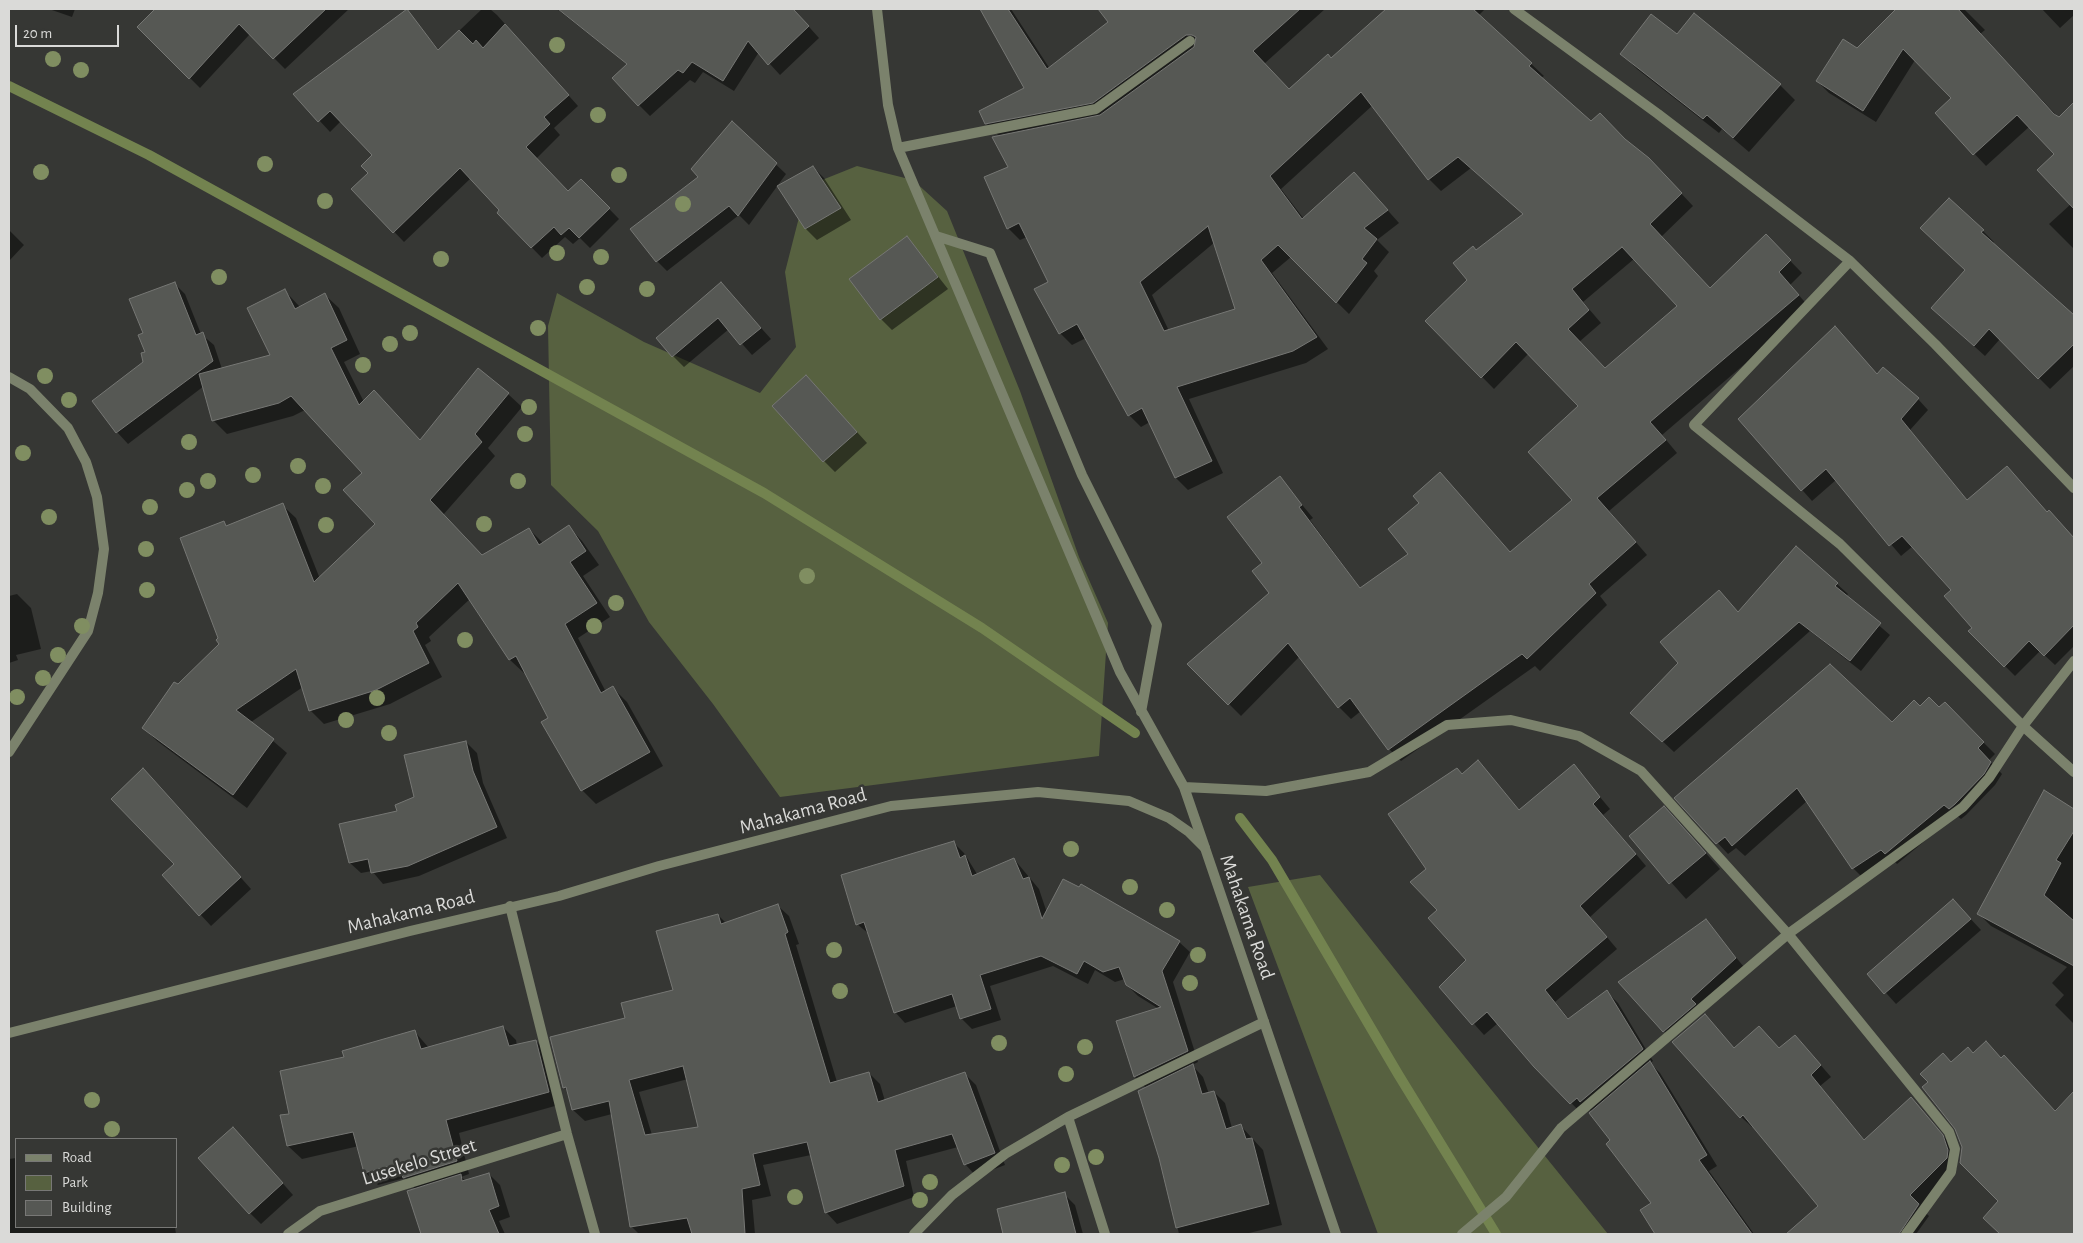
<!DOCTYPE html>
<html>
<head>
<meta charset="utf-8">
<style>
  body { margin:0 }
  #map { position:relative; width:2083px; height:1243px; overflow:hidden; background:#363734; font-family:"Alegreya Sans",sans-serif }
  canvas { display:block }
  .frame { position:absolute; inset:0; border:10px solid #dadad8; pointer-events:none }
  .legend { position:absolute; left:15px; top:1138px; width:162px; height:90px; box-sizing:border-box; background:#363734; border:1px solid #787876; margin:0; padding:6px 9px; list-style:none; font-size:15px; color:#dadad8 }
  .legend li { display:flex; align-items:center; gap:10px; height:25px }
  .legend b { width:25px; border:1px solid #787876 }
  .scale { position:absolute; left:15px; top:25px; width:104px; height:22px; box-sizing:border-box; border:2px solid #dadad8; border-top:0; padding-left:6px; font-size:15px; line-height:18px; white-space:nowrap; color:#dadad8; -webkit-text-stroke:4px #363734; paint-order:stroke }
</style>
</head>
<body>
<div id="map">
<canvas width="2083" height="1243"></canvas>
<div class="frame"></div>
<ul class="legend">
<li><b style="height:6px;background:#7b826c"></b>Road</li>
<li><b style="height:14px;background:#576140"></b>Park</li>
<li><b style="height:14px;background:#565854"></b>Building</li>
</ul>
<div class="scale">20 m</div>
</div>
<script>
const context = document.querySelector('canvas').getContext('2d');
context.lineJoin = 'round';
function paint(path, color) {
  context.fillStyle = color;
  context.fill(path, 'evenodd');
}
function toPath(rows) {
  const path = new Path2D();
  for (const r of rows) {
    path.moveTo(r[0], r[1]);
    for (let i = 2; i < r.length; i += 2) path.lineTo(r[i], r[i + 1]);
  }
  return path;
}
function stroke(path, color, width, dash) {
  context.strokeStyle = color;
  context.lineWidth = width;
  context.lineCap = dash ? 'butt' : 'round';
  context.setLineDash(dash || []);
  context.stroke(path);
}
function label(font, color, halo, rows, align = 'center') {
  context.font = font + ' "Alegreya Sans",sans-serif';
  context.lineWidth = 5;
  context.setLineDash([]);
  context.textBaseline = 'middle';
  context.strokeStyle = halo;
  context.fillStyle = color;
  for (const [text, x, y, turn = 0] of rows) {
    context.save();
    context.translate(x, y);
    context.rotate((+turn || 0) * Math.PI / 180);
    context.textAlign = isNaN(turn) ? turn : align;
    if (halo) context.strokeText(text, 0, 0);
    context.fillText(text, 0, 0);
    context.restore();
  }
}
paint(toPath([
  [857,166,913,180,947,211,1020,391,1079,557,1108,623,1099,756,780,797,713,704,649,622,598,531,551,485,548,326,557,293,644,342,760,393,796,347,785,272,807,186],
  [1320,875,1439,1025,1608,1234,1378,1234,1248,887]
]), '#576140');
paint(toPath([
  [49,9,75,9,72,17],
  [157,9,230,9,245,24,262,9,349,9,285,69,250,34,200,88,139,27],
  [482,9,490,9,497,15,578,106,554,128,560,135,536,159,568,193,581,180,619,219,590,248,580,238,573,244,565,237,542,258,498,213,501,210,471,178,404,242,353,189,370,173,374,155,341,121,330,132,295,94,407,11,439,50],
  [557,9,793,9,819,38,780,75,759,52,734,91,703,72,695,83,690,80,650,116,639,105,628,65],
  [982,9,1011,9,1050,69,1110,22,1100,9,1325,9,1264,64,1289,90,1332,60,1386,9,1485,9,1479,15,1544,76,1541,78,1591,123,1626,141,1661,172,1693,206,1661,237,1710,289,1766,236,1802,273,1790,285,1810,308,1662,435,1677,453,1609,511,1647,555,1600,596,1607,605,1540,671,1535,666,1401,761,1389,749,1361,711,1351,719,1339,707,1300,656,1241,716,1189,664,1270,594,1264,564,1280,478,1313,518,1310,520,1361,589,1410,554,1452,486,1511,553,1574,500,1579,406,1529,353,1494,389,1427,321,1469,281,1476,251,1524,214,1471,168,1441,191,1429,179,1373,105,1281,189,1304,219,1366,186,1399,223,1377,240,1389,252,1374,271,1378,276,1349,314,1291,257,1272,273,1328,349,1306,363,1189,399,1223,473,1188,490,1176,478,1150,422,1141,427,1129,415,1086,338,1072,345,1060,333,1049,283,1027,237,1020,240,1008,228,1009,167,999,136,986,123,1025,88],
  [1215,242,1237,310,1169,331,1152,295],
  [1634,259,1679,306,1605,369,1579,342,1601,323,1583,302],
  [1898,9,1964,9,1985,30,1980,34,2059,118,2074,103,2074,249,2049,224,2071,204,2055,154,2029,127,1986,166,1936,113,1953,98,1915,60,1876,122,1829,93,1817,81,1857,49],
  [2042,9,2074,9,2074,15,2060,28],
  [1678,36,1780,85,1795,100,1749,152,1722,129,1719,133,1637,69,1622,54],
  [732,123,786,174,749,225,739,215,667,271,657,261,700,177],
  [813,167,824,178,851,220,817,240,806,229,779,187],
  [9,230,24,245,9,261],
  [1983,231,1994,242,1992,244,2074,317,2074,366,2050,389,2000,339,1985,356,1944,319,1966,271,1933,239],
  [907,237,948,289,892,330,881,319],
  [174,283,185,294,201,334,214,345,222,369,272,356,285,291,300,307,325,295,339,308,360,354,344,362,364,402,421,441,508,394,522,407,488,448,495,456,443,515,482,556,529,529,544,544,569,527,582,541,599,565,583,576,610,617,578,638,606,692,613,688,627,702,663,766,596,804,582,790,526,672,524,673,510,660,470,599,429,637,431,641,425,645,442,677,390,704,324,724,310,710,303,687,251,722,287,753,247,808,157,741,143,727,178,686,220,644,224,523,227,526,282,505,296,518,320,579,377,524,364,473,305,410,293,416,227,434,213,420,204,386,128,444,117,432,94,401,145,362,146,352,144,334],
  [721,283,771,339,752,355,729,329,684,367,673,356],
  [1878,375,1918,399,1928,410,1910,430,1968,501,2047,513,2074,538,2074,646,2055,665,2040,651,2015,676,1970,631,1973,628,1952,591,1913,546,1901,556,1836,480,1812,501,1739,419],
  [817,388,867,443,835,472,824,461],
  [1837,584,1848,594,1846,597,1890,635,1861,671,1810,631,1674,752,1643,723,1680,663,1738,613],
  [17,594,31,608,41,649,16,655,18,660,9,663,9,596],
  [1945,704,1995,754,1989,760,2002,774,1995,785,1966,815,1961,819,1956,815,1897,864,1893,860,1864,879,1853,868,1807,801,1745,856,1736,848,1728,854,1676,798,1892,724,1921,707,1940,709],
  [466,742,477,753,483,783,507,838,419,876,383,884,372,871,361,873,350,863,341,825,399,811,416,797],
  [1478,762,1520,811,1574,766,1610,809,1603,815,1646,866,1590,917,1617,949,1555,1002,1569,1019,1607,992,1618,1003,1653,1061,1650,1063,1660,1073,1717,1166,1709,1171,1754,1234,1656,1234,1642,1211,1653,1203,1592,1112,1588,1108,1582,1114,1535,1066,1498,1023,1484,1035,1441,987,1468,960,1439,910,1427,869,1457,769,1463,775],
  [154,780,251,889,211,926,164,875,176,864],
  [2044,792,2074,810,2074,1024,2055,1005,2064,995,2052,983,2067,967,1991,926,1979,914],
  [1679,823,1720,869,1686,899,1630,836],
  [953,842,964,853,977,874,1014,859,1039,889,1047,913,1179,942,1190,952,1173,982,1198,1062,1192,1065,1203,1077,1209,1094,1214,1092,1225,1103,1232,1128,1240,1125,1263,1150,1282,1225,1245,1234,1179,1234,1146,1088,1135,1077,1118,1022,1159,1009,1138,996,1127,985,1125,979,1115,982,1095,970,1088,984,1053,966,990,986,1001,1020,972,1029,961,1018,957,1006,905,1023,895,1012,869,934,857,924],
  [1953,900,1981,930,1896,1004,1869,974],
  [777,905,789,916,799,944,796,945,837,1082,869,1073,880,1084,885,1101,964,1073,976,1085,1005,1165,976,1176,965,1164,958,1147,906,1161,914,1197,837,1224,826,1212,811,1155,763,1165,771,1196,752,1200,755,1234,639,1234,631,1226,612,1114,585,1121,573,1110,569,1093,564,1087,626,1019,674,991,718,915,726,923],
  [688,1079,699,1128,652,1135,639,1092],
  [1706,921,1744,967,1672,1039,1664,1031],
  [503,1027,516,1040,517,1046,536,1041,549,1054,562,1104,459,1133,469,1174,461,1177,466,1181,489,1174,500,1185,510,1217,499,1221,505,1234,422,1234,408,1192,416,1190,405,1178,378,1185,365,1172,359,1146,302,1159,288,1146,291,1114,345,1058,415,1032,429,1048],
  [1805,1047,1831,1077,1820,1086,1865,1141,1911,1098,1953,1147,1957,1168,1920,1207,1929,1216,1916,1234,1787,1234,1819,1206,1753,1126,1752,1127,1741,1117,1734,1049,1780,1050],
  [1973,1054,2002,1059,2054,1111,2074,1091,2074,1234,2001,1234,1985,1218,1999,1201,1963,1147,1952,1064],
  [244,1139,293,1195,261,1224,250,1213],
  [16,1158,16,1227,175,1227,176,1234,9,1234,9,1159],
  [1064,1194,1075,1205,1083,1234,1005,1234,998,1210]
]), '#0007');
stroke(toPath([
  [9,86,149,155,764,493,982,628,1135,733],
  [1240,818,1272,860,1398,1074,1496,1234]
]), '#73834f', 10);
const building = toPath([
  [155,9,326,9,273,59,239,24,189,79,137,27,155,9],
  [407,9,438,50,459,30,473,44,476,40,483,48,505,24,569,95,544,117,550,124,526,147,568,191,581,179,610,208,579,238,569,228,561,235,554,227,531,248,497,213,499,210,460,168,393,233,351,189,368,173,361,166,372,155,330,111,318,122,293,94,407,9],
  [558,9,793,9,809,26,768,65,748,41,723,81,692,62,683,73,678,70,638,106,612,78,627,64,558,9],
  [980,9,1008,9,1047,69,1108,22,1098,9,1300,9,1253,51,1289,89,1328,54,1331,58,1386,9,1473,9,1532,63,1529,66,1591,121,1600,113,1625,139,1649,158,1682,193,1650,224,1710,288,1766,234,1791,260,1779,272,1799,295,1650,422,1666,440,1597,498,1636,542,1589,584,1596,593,1527,659,1522,654,1388,750,1350,698,1338,708,1288,643,1228,705,1187,664,1269,593,1252,571,1262,563,1227,517,1280,476,1302,505,1299,507,1360,588,1408,554,1388,529,1419,503,1413,496,1440,472,1510,552,1572,500,1528,452,1578,406,1516,342,1481,378,1425,321,1467,280,1453,263,1473,246,1476,250,1523,214,1458,157,1428,180,1361,92,1270,176,1302,219,1354,172,1388,210,1364,228,1377,239,1362,259,1367,263,1336,303,1278,245,1261,260,1317,337,1293,351,1177,387,1212,461,1175,478,1142,408,1128,416,1077,324,1059,334,1034,289,1048,282,1019,223,1007,229,984,177,1008,167,992,137,1100,115,1194,47,1196,37,1192,35,1186,35,1093,103,985,124,979,111,1024,88,980,9],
  [1208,226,1235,309,1164,331,1140,282,1208,226],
  [1622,247,1677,306,1605,368,1568,329,1589,310,1572,289,1622,247],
  [1896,9,1958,9,2054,114,2059,117,2074,102,2074,209,2037,170,2054,154,2017,115,1973,155,1935,113,1951,98,1903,49,1863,111,1816,81,1843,39,1857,48,1896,9],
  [1694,13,1781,84,1733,138,1707,115,1703,119,1620,54,1651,14,1677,34,1694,13],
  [732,121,777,163,738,216,729,206,656,262,630,229,698,177,691,169,732,121],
  [813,166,841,208,805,229,777,186,813,166],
  [1949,198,1984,230,1981,232,2074,315,2074,344,2038,379,1989,329,1974,346,1931,308,1965,270,1920,228,1949,198],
  [907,236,938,277,880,320,849,279,907,236],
  [175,282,196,335,203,332,213,361,116,433,92,401,143,362,141,353,145,352,138,335,143,333,129,299,175,282],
  [721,282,761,328,740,345,718,318,672,357,656,338,721,282],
  [285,289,295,309,325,293,347,340,331,348,359,405,374,390,420,440,478,368,509,393,475,434,482,442,430,500,482,555,529,528,539,545,569,525,586,551,570,562,597,603,565,624,601,693,613,686,650,752,581,791,541,722,548,718,516,656,509,660,458,583,416,623,418,627,413,631,429,663,376,690,309,711,296,669,236,710,274,739,233,795,142,728,174,682,178,684,219,644,216,640,218,638,180,538,224,521,226,526,283,503,314,582,375,524,343,490,362,473,291,396,279,403,212,421,199,374,270,355,247,308,285,289],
  [1835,326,1877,374,1883,367,1919,398,1901,419,1967,500,2007,466,2047,512,2049,510,2074,538,2074,625,2044,656,2029,641,2004,667,1968,631,1972,628,1944,596,1951,590,1902,536,1889,546,1826,469,1801,491,1738,419,1835,326],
  [806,375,857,432,823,462,772,406,806,375],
  [1796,546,1838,583,1835,586,1881,623,1850,661,1799,622,1662,742,1630,713,1678,663,1660,642,1719,590,1738,612,1796,546],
  [1830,664,1892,722,1914,700,1920,706,1929,697,1939,707,1945,702,1984,742,1978,748,1991,762,1984,774,1955,804,1949,809,1944,805,1885,854,1881,850,1852,869,1797,788,1732,846,1725,837,1716,844,1674,798,1830,664],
  [466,741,473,771,497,827,408,866,371,873,368,859,349,863,339,824,397,811,395,805,414,797,404,755,466,741],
  [1478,760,1519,810,1574,764,1600,797,1593,804,1636,854,1580,906,1607,937,1545,990,1568,1019,1607,990,1643,1049,1580,1102,1577,1098,1570,1104,1534,1067,1487,1012,1472,1025,1439,987,1466,960,1428,918,1437,910,1410,882,1426,869,1388,814,1457,768,1462,774,1478,760],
  [143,768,241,877,199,916,162,875,174,864,111,799,143,768],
  [2044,790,2074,809,2074,831,2056,860,2061,863,2044,895,2074,921,2074,966,1977,914,2044,790],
  [1664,806,1706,853,1669,884,1629,836,1664,806],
  [954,841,960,858,965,855,972,876,1014,858,1023,879,1029,877,1042,919,1063,879,1079,887,1081,884,1180,941,1162,971,1188,1051,1134,1077,1116,1021,1161,1007,1126,985,1119,967,1103,972,1084,961,1077,974,1041,956,980,975,991,1009,960,1019,952,994,894,1013,864,922,856,925,841,875,954,841],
  [1953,899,1971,919,1884,994,1867,974,1953,899],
  [778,904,788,932,785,934,830,1083,869,1072,878,1102,965,1072,995,1153,964,1165,952,1134,895,1150,904,1186,825,1213,807,1142,753,1154,760,1185,742,1189,745,1234,692,1234,687,1218,630,1227,609,1101,572,1110,566,1087,563,1088,550,1037,625,1018,621,1003,673,990,656,931,718,914,721,924,778,904],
  [683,1066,698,1127,645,1135,629,1080,683,1066],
  [1706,919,1736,958,1691,999,1696,1004,1663,1032,1618,982,1706,919],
  [1705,1014,1734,1048,1759,1026,1779,1048,1795,1035,1821,1065,1811,1075,1864,1140,1911,1097,1943,1135,1948,1150,1947,1158,1910,1195,1919,1204,1899,1234,1786,1234,1818,1206,1743,1115,1740,1118,1672,1042,1705,1014],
  [503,1026,509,1046,536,1040,549,1092,446,1120,457,1161,403,1178,398,1164,364,1173,353,1132,287,1146,280,1115,289,1114,280,1071,344,1057,342,1051,415,1030,421,1049,503,1026],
  [1986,1041,2001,1058,2004,1055,2055,1111,2074,1091,2074,1234,2000,1234,1983,1218,1998,1201,1960,1163,1962,1147,1955,1129,1922,1087,1928,1082,1920,1074,1943,1053,1951,1062,1968,1047,1973,1053,1986,1041],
  [1650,1061,1707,1155,1699,1160,1752,1234,1655,1234,1640,1210,1651,1203,1606,1144,1610,1140,1589,1113,1650,1061],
  [1193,1064,1202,1094,1214,1091,1226,1129,1241,1124,1246,1139,1252,1138,1269,1204,1176,1228,1159,1158,1138,1091,1193,1064],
  [233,1127,283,1183,249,1214,198,1158,233,1127],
  [489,1173,499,1206,489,1210,499,1234,421,1234,407,1191,461,1174,462,1181,489,1173],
  [1065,1192,1076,1234,1003,1234,997,1209,1065,1192]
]);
paint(building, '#565854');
stroke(building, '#767774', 1);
stroke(toPath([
  [877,9,888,105,898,148,1120,672,1184,787,1205,848],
  [1514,9,1658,114,1850,261,1935,344,2074,488],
  [898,148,1096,109,1190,41],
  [936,236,990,253,1082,475,1157,625,1141,712],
  [1850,261,1694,425,1840,544,2023,726,2074,772],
  [9,377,30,389,68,428,86,462,97,497,104,549,98,593,88,631,9,752],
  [1184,787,1266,791,1369,772,1447,725,1511,720,1579,736,1641,771,1788,934,1949,1132,1955,1149,1951,1172,1906,1234],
  [510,906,567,1134,595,1234],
  [1068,1117,1105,1234],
  [288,1234,320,1211,567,1134],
  [914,1234,952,1195,1005,1154,1068,1117,1264,1022],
  [1462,1234,1506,1197,1561,1128,1788,934,1963,807,1989,778,2023,726,2074,661]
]), '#7b826c', 10);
stroke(toPath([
  [9,1033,410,931,559,896,659,866,891,806,1038,792,1129,801,1169,818,1189,832,1205,848,1336,1234]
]), '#7b826c', 10);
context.fillStyle = '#808e61';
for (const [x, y] of [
  [557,45],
  [53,59],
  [81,70],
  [598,115],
  [265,164],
  [41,172],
  [619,175],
  [325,201],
  [683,204],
  [557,253],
  [601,257],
  [441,259],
  [219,277],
  [587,287],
  [647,289],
  [538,328],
  [410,333],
  [390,344],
  [363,365],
  [45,376],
  [69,400],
  [529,407],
  [525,434],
  [189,442],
  [23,453],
  [298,466],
  [253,475],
  [208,481],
  [518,481],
  [323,486],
  [187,490],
  [150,507],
  [49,517],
  [484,524],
  [326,525],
  [146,549],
  [807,576],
  [147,590],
  [616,603],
  [82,626],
  [594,626],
  [465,640],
  [58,655],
  [43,678],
  [17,697],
  [377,698],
  [346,720],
  [389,733],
  [1071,849],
  [1130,887],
  [1167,910],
  [834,950],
  [1198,955],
  [1190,983],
  [840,991],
  [999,1043],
  [1085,1047],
  [1066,1074],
  [92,1100],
  [112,1129],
  [1096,1157],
  [1062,1165],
  [930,1182],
  [795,1197],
  [920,1200]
]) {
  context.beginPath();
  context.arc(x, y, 8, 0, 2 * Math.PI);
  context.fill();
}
label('20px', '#dadad8', '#363734', [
  ["Mahakama Road",803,811,-15],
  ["Mahakama Road",411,912,-14],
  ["Mahakama Road",1247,917,71],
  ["Lusekelo Street",419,1162,-17]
]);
</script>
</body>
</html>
